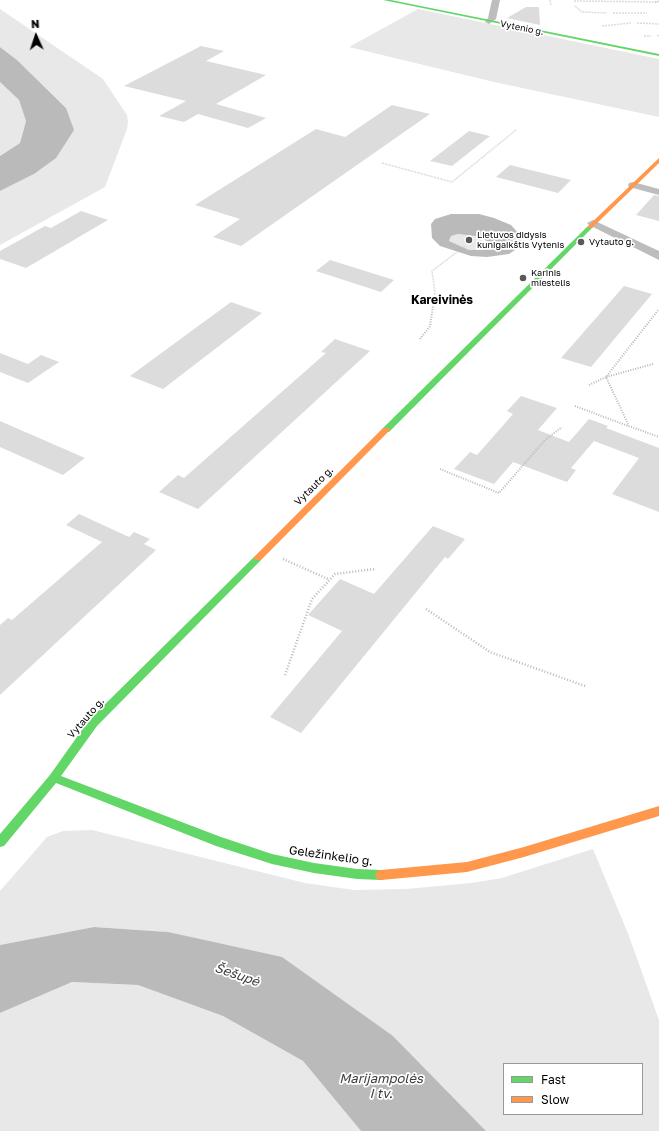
<!DOCTYPE html>
<html>
<head>
<meta charset="utf-8">
<style>
  body { margin:0 }
  #map { position:relative; width:659px; height:1131px; overflow:hidden; background:#fff; font-family:"Golos Text",sans-serif }
  canvas { display:block }
  .legend { position:absolute; left:503px; top:1063px; width:140px; height:52px; box-sizing:border-box; background:#fff; border:1px solid #999; margin:0; padding:5px 7px; list-style:none; font-size:12px; color:#000 }
  .legend li { display:flex; align-items:center; gap:8px; height:20px }
  .legend b { width:20px; border:1px solid #999 }
  .north { position:absolute; left:16px; top:16px; width:40px; height:40px; -webkit-text-stroke:3px #fff; paint-order:stroke; rotate:357deg; font-size:11px; font-weight:700; line-height:16px; text-align:center; color:#000 }
  .north::after { content:''; display:block; margin:auto; width:14px; height:18px; background:#000; clip-path:polygon(50% 0,100% 100%,50% 72%,0 100%) }
</style>
</head>
<body>
<div id="map">
<canvas width="659" height="1131"></canvas>
<ul class="legend">
<li><b style="height:5px;background:#63d668"></b>Fast</li>
<li><b style="height:5px;background:#ff974d"></b>Slow</li>
</ul>
<div class="north">N</div>
</div>
<script>
const context = document.querySelector('canvas').getContext('2d');
context.lineJoin = 'round';
function paint(path, color) {
  context.fillStyle = color;
  context.fill(path, 'evenodd');
}
function toPath(rows) {
  const path = new Path2D();
  for (const r of rows) {
    path.moveTo(r[0], r[1]);
    for (let i = 2; i < r.length; i += 2) path.lineTo(r[i], r[i + 1]);
  }
  return path;
}
function stroke(path, color, width, dash) {
  context.strokeStyle = color;
  context.lineWidth = width;
  context.lineCap = dash ? 'butt' : 'round';
  context.setLineDash(dash || []);
  context.stroke(path);
}
function label(font, color, halo, rows, align = 'center') {
  context.font = font + ' "Golos Text",sans-serif';
  context.lineWidth = 3.5;
  context.setLineDash([]);
  context.textBaseline = 'middle';
  context.strokeStyle = halo;
  context.fillStyle = color;
  for (const [text, x, y, turn = 0] of rows) {
    context.save();
    context.translate(x, y);
    context.rotate((+turn || 0) * Math.PI / 180);
    context.textAlign = isNaN(turn) ? turn : align;
    if (halo) context.strokeText(text, 0, 0);
    context.fillText(text, 0, 0);
    context.restore();
  }
}
paint(toPath([
  [0,9,103,79,127,115,128,122,127,129,105,187,0,245,0,191,34,174,66,108,17,60,0,47],
  [418,9,659,59,659,117,494,82,349,47],
  [0,82,19,100,26,121,20,143,0,156],
  [458,234,475,236,488,244,486,249,481,250,469,250,449,241,451,236],
  [92,830,305,883,354,890,406,889,471,883,502,878,593,849,629,936,659,1020,659,1131,486,1131,393,1036,168,932,94,927,0,945,0,891,47,837,63,831],
  [504,1064,642,1064,642,1114,504,1114],
  [72,982,138,985,223,1016,303,1061,361,1131,0,1131,0,1013]
]), '#e8e8e8');
paint(toPath([
  [0,47,17,60,66,108,74,130,56,158,34,174,0,191,0,156,20,143,26,121,19,100,0,82],
  [451,214,479,214,494,218,511,225,519,234,521,241,518,248,509,254,487,257,471,256,440,246,432,238,431,224,435,219],
  [458,234,475,236,487,241,488,244,486,249,481,250,469,250,449,241,451,236],
  [94,927,168,932,282,957,393,1036,486,1131,361,1131,303,1061,223,1016,138,985,72,982,0,1013,0,945]
]), '#bababa');
paint(toPath([
  [526,7,539,7,540,25,507,18],
  [201,46,224,51,206,61,266,75,216,104,266,118,248,128,198,114,184,122,159,116,186,101,124,86],
  [392,105,430,114,241,246,213,237,240,219,195,205,316,129,345,137],
  [469,131,490,136,452,166,430,161],
  [510,165,571,180,558,193,496,177],
  [654,195,659,196,659,221,636,215],
  [81,211,108,220,26,268,0,259,0,251,45,226,51,228],
  [330,260,394,280,381,292,316,271],
  [624,286,652,294,591,367,561,358],
  [231,302,262,313,163,389,130,376],
  [335,339,370,351,198,509,159,492,178,475,184,478,326,353,321,352],
  [0,353,28,364,41,355,59,362,28,383,0,372],
  [521,396,557,408,538,430,569,442,589,419,608,426,606,428,659,448,659,512,612,494,639,458,594,441,571,468,576,470,567,482,513,462,494,484,454,469,470,452,477,455,513,414,507,411],
  [0,421,85,458,63,475,0,447],
  [79,514,129,537,134,532,150,539,144,544,156,550,0,695,0,625,8,618,12,620,102,542,66,525],
  [433,526,465,539,448,559,445,557,301,733,270,717,342,631,308,615,340,579,374,594]
]), '#dcdcdc');
stroke(toPath([
  [550,0,551,5],
  [574,1,656,2],
  [659,1,656,2,659,2],
  [575,6,582,12,607,13],
  [613,13,647,13],
  [637,23,659,24],
  [602,26,631,23],
  [644,36,651,36],
  [657,36,659,35],
  [382,163,452,182,516,130],
  [434,301,435,293,432,271,465,246]
]), '#b8b8b8', 1.5, [0.5, 1]);
stroke(toPath([
  [420,339,430,326,434,300],
  [653,364,606,377,629,426,659,437],
  [589,385,606,377,659,309],
  [575,406,628,426],
  [440,469,499,493,545,440,562,427]
]), '#b8b8b8', 2, [1, 1.5]);
stroke(toPath([
  [283,559,328,579],
  [426,609,490,652,585,686],
  [285,675,312,599,335,574,375,569]
]), '#b8b8b8', 2.5, [1, 2]);
paint(toPath([
  [492,0,500,0,496,19,489,24,485,22,488,18,492,0],
  [633,182,659,189,659,195,629,187,628,185,629,183,633,182],
  [593,220,659,251,659,260,589,225,587,223,593,220]
]), '#bdbdbd');
paint(toPath([
  [383,0,391,0,659,54,659,56,383,0],
  [588,226,593,227,389,432,383,432,382,430,383,428,588,226],
  [258,555,262,558,261,560,97,726,61,776,221,837,272,854,314,863,357,869,381,870,385,871,387,875,385,879,381,880,357,879,314,873,272,864,216,846,56,783,4,846,0,847,0,834,50,775,89,720,255,556,258,555]
]), '#63d668');
paint(toPath([
  [659,158,659,163,592,228,588,228,588,226,659,158],
  [383,428,389,428,390,430,261,560,255,560,254,558,255,556,383,428],
  [659,806,659,816,524,857,467,872,381,880,377,879,375,875,377,871,381,870,467,862,524,847,659,806]
]), '#ff974d');
for (const [x, y, r, color] of [
  [469,240,4,"#595959"],
  [581,242,4,"#595959"],
  [523,278,4,"#595959"]
]) {
  const dot = new Path2D();
  dot.arc(x, y, r, 0, 2 * Math.PI);
  context.fillStyle = color;
  context.fill(dot);
  stroke(dot, '#fff', 1.5);
}
label('9px', '#000', '#fff', [
  ["Vytenio g.",522,28,11]
]);
label('9px', '#000', '#fff', [
  ["Lietuvos didysis",477,235],
  ["kunigaikštis Vytenis",477,245],
  ["Vytauto g.",589,242],
  ["Karinis",531,273],
  ["miestelis",531,283]
], 'left');
label('10px', '#000', '#fff', [
  ["Vytauto g.",314,486,-45],
  ["Vytauto g.",86,718,-49]
]);
label('bold 12px', '#000', '#fff', [
  ["Kareivinės",442,300]
]);
label('12px', '#000', '#fff', [
  ["Geležinkelio g.",331,856,8]
]);
label('italic 13px', '#3e3e3e', '#fff', [
  ["Šešupė",237,975,19],
  ["Marijampolės",381,1079],
  ["I tv.",381,1094]
]);
</script>
</body>
</html>
